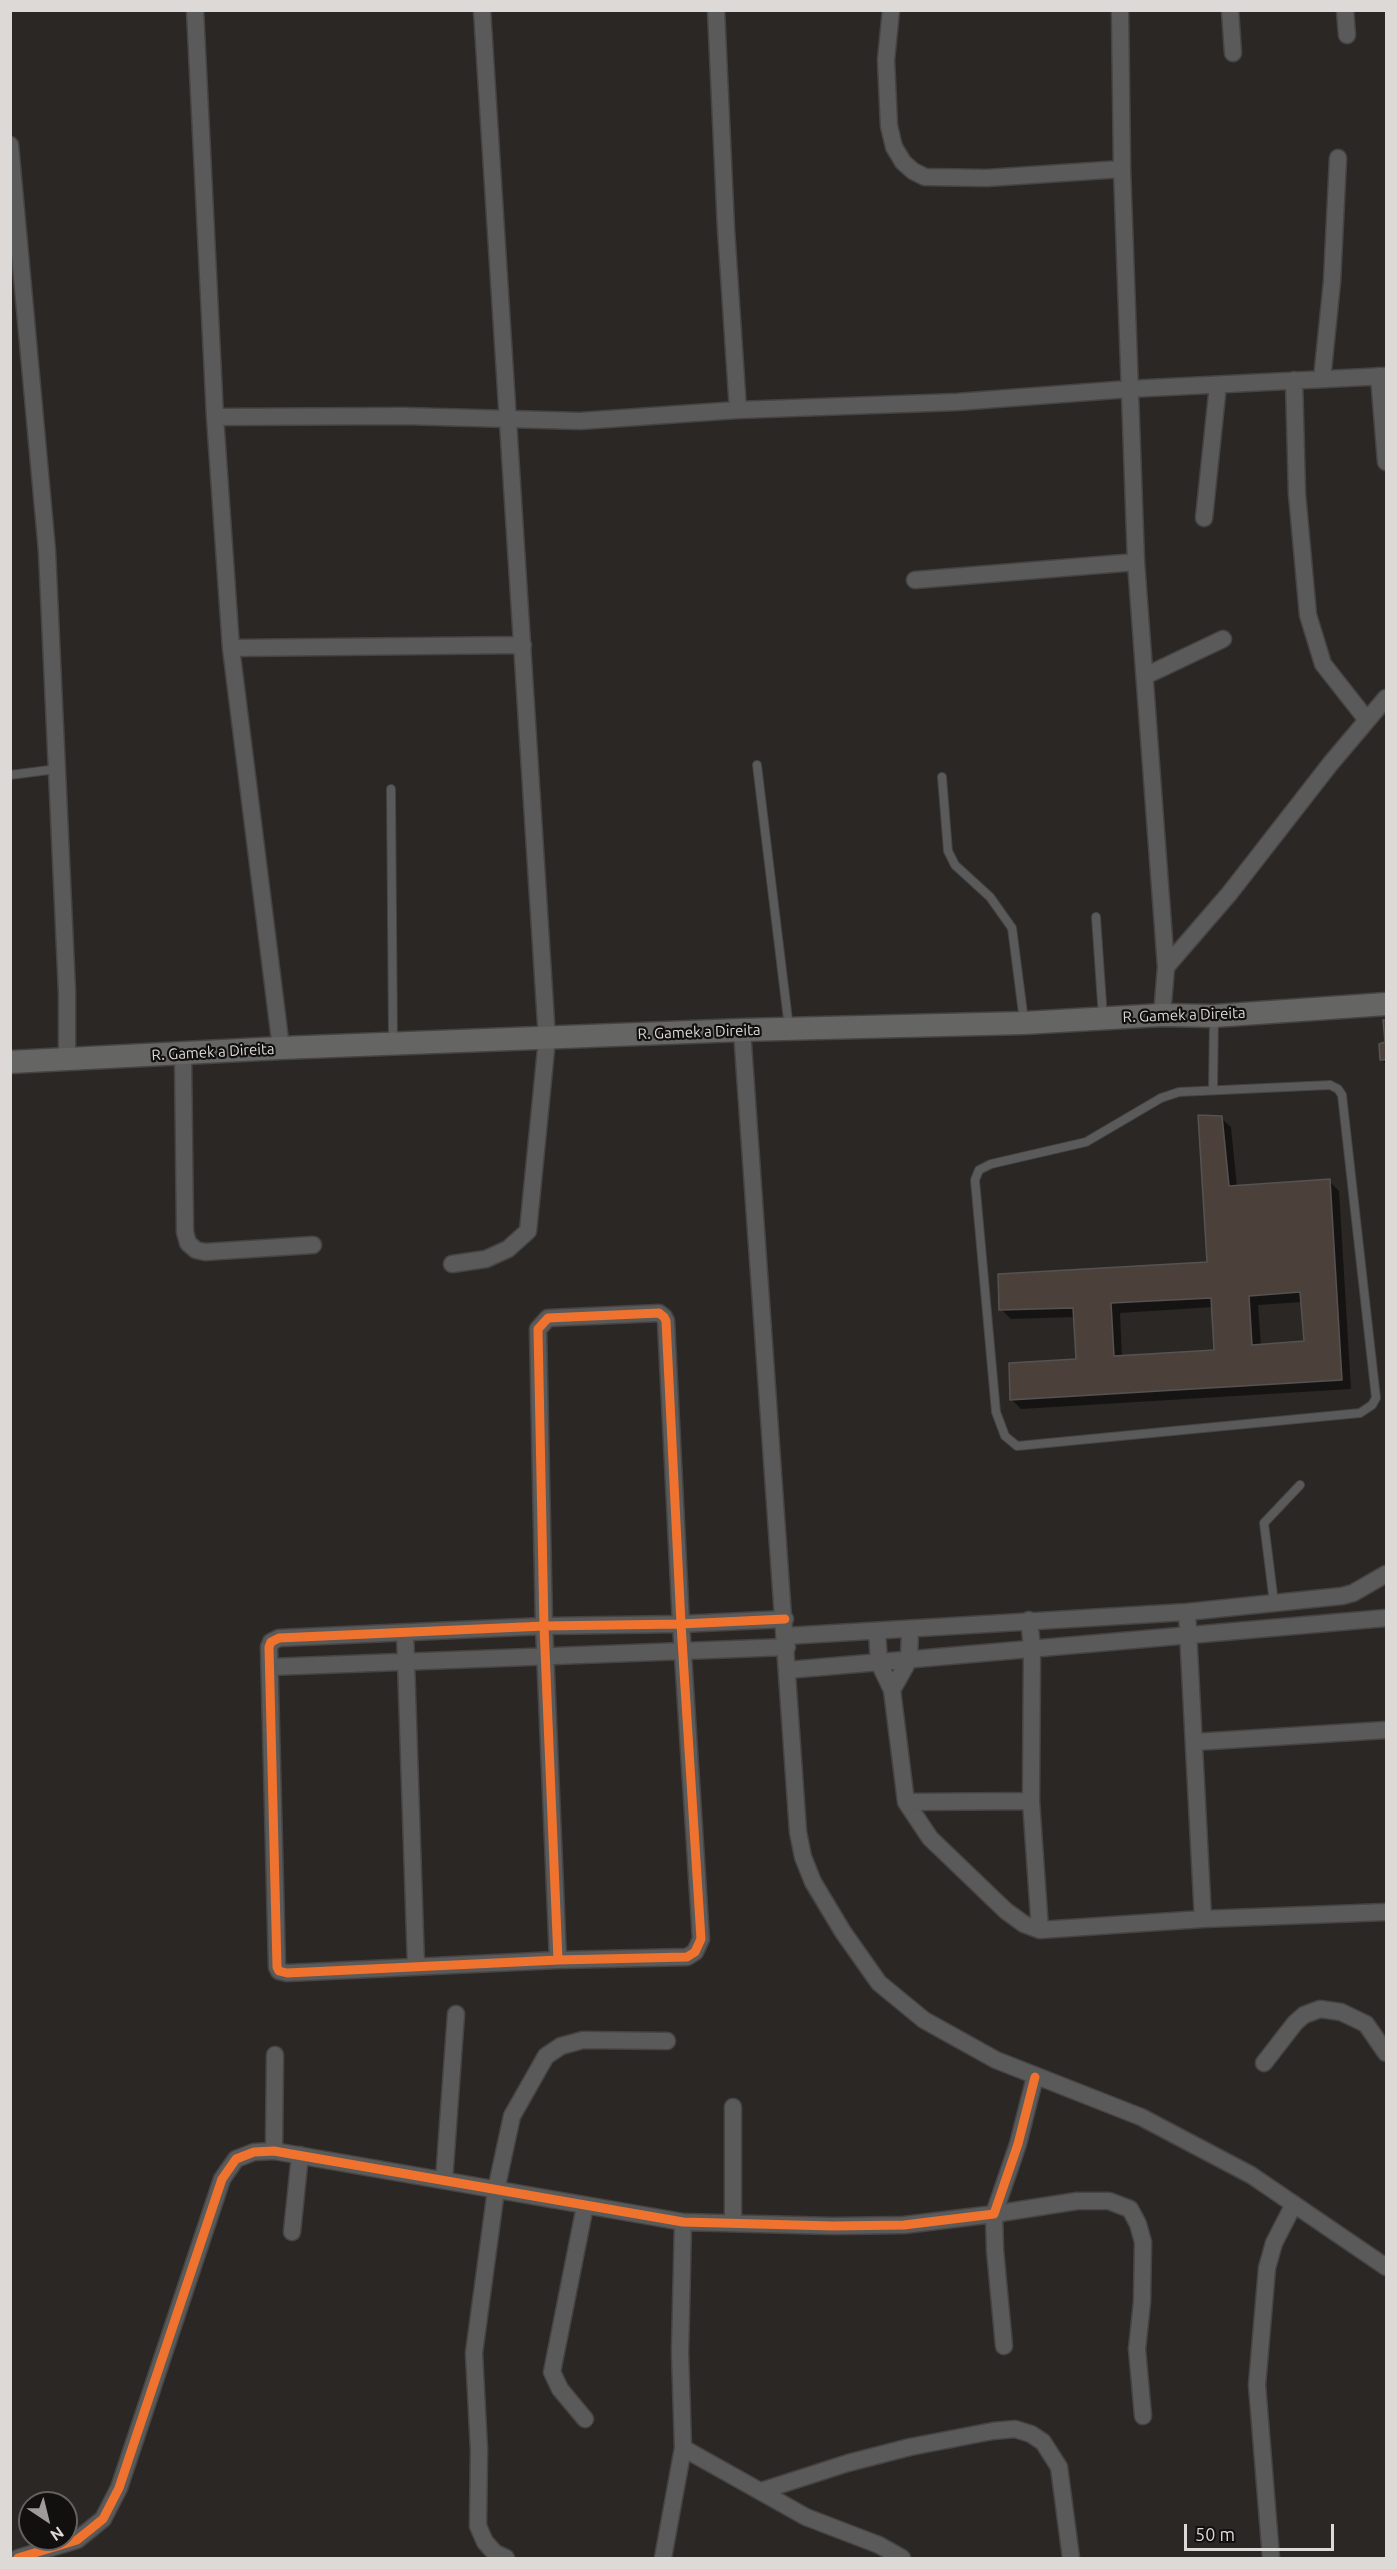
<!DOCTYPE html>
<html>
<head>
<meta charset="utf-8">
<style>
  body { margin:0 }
  #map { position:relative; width:1397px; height:2569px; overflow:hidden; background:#2a2725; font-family:Ubuntu,sans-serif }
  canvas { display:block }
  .frame { position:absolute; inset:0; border:12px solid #ddd9d7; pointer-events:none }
  .north { position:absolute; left:18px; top:2491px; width:60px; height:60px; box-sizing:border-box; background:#12100e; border:2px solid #63605e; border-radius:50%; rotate:145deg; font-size:16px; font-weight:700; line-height:24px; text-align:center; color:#ddd9d7 }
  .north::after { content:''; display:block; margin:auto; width:21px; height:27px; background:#9e9b99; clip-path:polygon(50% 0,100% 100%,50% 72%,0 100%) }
  .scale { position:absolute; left:1184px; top:2524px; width:150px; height:27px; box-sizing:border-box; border:3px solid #ddd9d7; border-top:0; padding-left:8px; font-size:18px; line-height:21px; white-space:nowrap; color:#ddd9d7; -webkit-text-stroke:4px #12100e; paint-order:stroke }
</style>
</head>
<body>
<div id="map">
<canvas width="1397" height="2569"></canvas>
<div class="frame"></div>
<div class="north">N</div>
<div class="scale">50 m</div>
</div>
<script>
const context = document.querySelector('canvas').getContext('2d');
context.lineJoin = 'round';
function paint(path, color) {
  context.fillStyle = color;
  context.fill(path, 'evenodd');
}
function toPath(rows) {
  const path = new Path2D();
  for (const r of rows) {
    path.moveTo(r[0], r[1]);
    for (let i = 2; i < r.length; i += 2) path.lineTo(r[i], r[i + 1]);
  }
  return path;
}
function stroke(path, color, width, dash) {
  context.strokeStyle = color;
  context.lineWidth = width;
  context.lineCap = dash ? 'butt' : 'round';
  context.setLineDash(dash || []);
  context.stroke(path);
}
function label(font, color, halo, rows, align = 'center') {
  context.font = font + ' Ubuntu,sans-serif';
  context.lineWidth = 4.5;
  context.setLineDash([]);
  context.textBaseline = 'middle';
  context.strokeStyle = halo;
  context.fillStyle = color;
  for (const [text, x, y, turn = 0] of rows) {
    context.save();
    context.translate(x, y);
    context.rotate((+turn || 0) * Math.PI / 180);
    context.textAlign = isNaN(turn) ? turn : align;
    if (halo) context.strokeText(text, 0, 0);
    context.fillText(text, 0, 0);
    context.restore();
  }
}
paint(toPath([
  [1386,1043,1386,1064,1381,1059,1381,1045],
  [1221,1118,1231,1127,1237,1187,1329,1181,1339,1191,1351,1389,1021,1409,1012,1400,1078,1360,1075,1317,1011,1319,1001,1309,1208,1263],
  [1302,1302,1305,1342,1261,1346,1258,1305],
  [1213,1307,1215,1352,1122,1357,1120,1313]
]), '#0007');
const building = toPath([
  [1383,1020,1386,1020,1386,1060,1380,1060,1379,1044,1385,1042,1383,1020],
  [1198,1115,1222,1116,1229,1186,1330,1179,1342,1380,1010,1400,1009,1363,1076,1359,1073,1308,999,1310,998,1274,1207,1262,1198,1115],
  [1300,1292,1304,1341,1252,1345,1249,1296,1300,1292],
  [1211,1298,1214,1350,1114,1356,1111,1303,1211,1298]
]);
paint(building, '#4c413a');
stroke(building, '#555352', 1.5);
const lane = toPath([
  [757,765,789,1028],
  [10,775,57,769],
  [942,777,948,851,955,865,990,897,1012,928,1024,1021],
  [391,789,393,1043],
  [1096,917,1103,1018],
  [1330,1085,1338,1089,1342,1095,1376,1398,1372,1405,1360,1413,1017,1446,1005,1436,996,1412,975,1180,979,1170,991,1164,1086,1142,1161,1098,1179,1092,1330,1085],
  [1213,1089,1214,1016],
  [1274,1603,1264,1523,1300,1485]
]);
const street = toPath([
  [195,10,215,417,231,648,281,1048],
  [716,10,726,229,738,410],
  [891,10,886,60,889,126,894,147,903,162,913,171,925,177,987,178,1122,169],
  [1120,10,1122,169,1136,562,1166,967,1162,1015],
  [1230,10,1233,53],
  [1345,10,1347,35],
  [10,145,47,551,67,992,67,1059],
  [1379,376,1386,462],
  [1322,379,1332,282,1338,158],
  [1294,380,1297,494,1308,615,1323,664,1367,720],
  [215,417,404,416,580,421,738,410,957,402,1129,389,1386,376],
  [1204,518,1218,385],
  [915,580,1136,562],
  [231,648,523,645],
  [1145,676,1223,639],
  [1166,967,1229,894,1331,763,1386,698],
  [742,1030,798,1832,803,1857,813,1882,843,1932,879,1983,924,2020,996,2060,1141,2117,1251,2175,1386,2267],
  [183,1054,185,1232,188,1243,196,1250,205,1252,313,1245],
  [452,1264,486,1259,508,1249,528,1231,547,1039,482,10],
  [1187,1612,1203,1919],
  [1029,1620,1032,1647,1031,1801,1040,1930],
  [877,1631,879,1663,892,1690,906,1802,930,1838,1006,1911,1024,1924,1040,1930,1203,1919,1386,1912],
  [405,1632,416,1966],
  [786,1636,1187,1612,1342,1596,1353,1593,1386,1574],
  [270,1667,787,1647],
  [788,1670,1386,1618],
  [892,1690,909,1660,910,1629],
  [1195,1742,1386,1730],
  [906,1802,1031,1801],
  [558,1960,544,1626,538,1329,548,1318,659,1313,664,1317,666,1321,681,1624,701,1939,695,1952,687,1957,558,1960,287,1973,279,1971,277,1967,269,1647,271,1642,279,1638,544,1626,681,1624,785,1619],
  [1264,2063,1295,2023,1304,2015,1320,2009,1341,2012,1366,2024,1386,2053],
  [733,2107,733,2222],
  [274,2151,275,2055],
  [444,2180,456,2014],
  [585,2206,552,2372,560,2389,585,2419],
  [292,2232,300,2155],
  [1004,2346,995,2250,994,2214,1077,2201,1109,2201,1130,2209,1138,2224,1143,2242,1142,2302,1137,2349,1143,2416],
  [683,2448,806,2517,879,2545,902,2558],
  [761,2491,848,2463,910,2447,993,2431,1015,2429,1031,2434,1043,2442,1059,2467,1071,2558],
  [18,2558,77,2540,103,2519,119,2488,222,2179,236,2159,254,2152,274,2151,683,2222,833,2226,904,2225,994,2214,1018,2144,1035,2077],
  [506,2558,495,2553,485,2542,478,2526,479,2450,474,2353,496,2190,512,2116,546,2056,561,2046,583,2040,667,2041],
  [663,2558,683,2448,680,2352,683,2222],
  [1271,2558,1257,2385,1267,2268,1274,2243,1294,2204]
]);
const secondary = toPath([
  [10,1062,281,1048,742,1030,1024,1023,1162,1015,1214,1016,1386,1004]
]);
stroke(lane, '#464342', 10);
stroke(street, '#464342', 19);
stroke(secondary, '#464342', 25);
stroke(lane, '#595a59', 8);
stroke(street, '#595a59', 16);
stroke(secondary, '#656564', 22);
stroke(toPath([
  [558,1960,544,1626,538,1329,548,1318,659,1313,664,1317,666,1321,681,1624,701,1939,695,1952,687,1957,558,1960,287,1973,279,1971,277,1967,269,1647,271,1642,279,1638,544,1626,681,1624,785,1619],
  [18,2558,77,2540,103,2519,119,2488,222,2179,236,2159,254,2152,274,2151,683,2222,833,2226,904,2225,994,2214,1018,2144,1035,2077]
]), '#ef722f', 9);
label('15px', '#ddd9d7', '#12100e', [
  ["R. Gamek a Direita",1184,1015,-2],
  ["R. Gamek a Direita",699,1032,-2],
  ["R. Gamek a Direita",213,1052,-3]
]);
</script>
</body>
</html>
